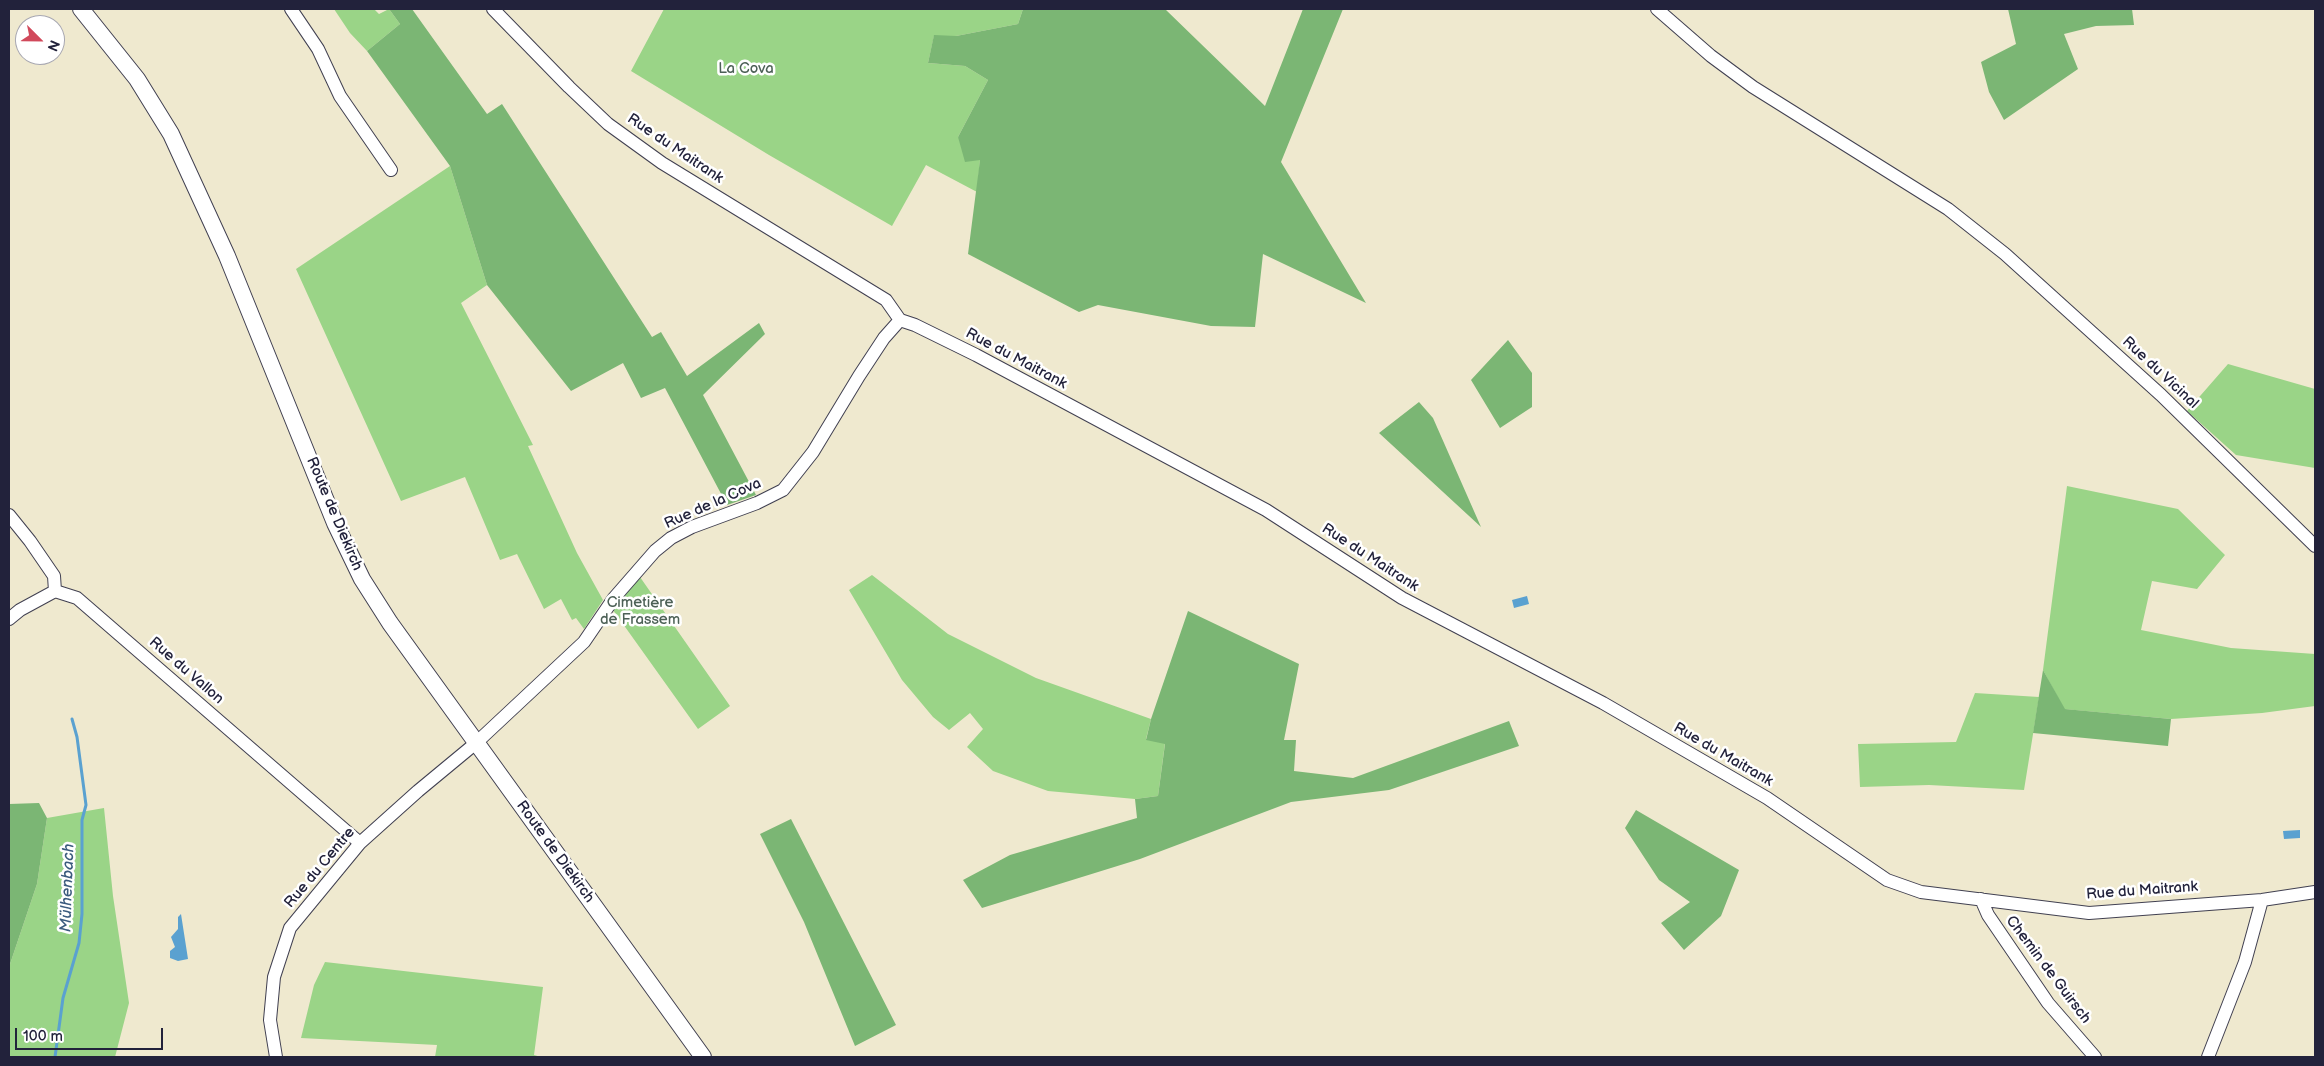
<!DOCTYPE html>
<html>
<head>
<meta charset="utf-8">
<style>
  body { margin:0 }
  #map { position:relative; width:2324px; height:1066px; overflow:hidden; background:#efe9cf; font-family:"Balsamiq Sans",sans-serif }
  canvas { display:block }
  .frame { position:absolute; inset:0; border:10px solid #22223b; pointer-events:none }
  .north { position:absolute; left:15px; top:15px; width:50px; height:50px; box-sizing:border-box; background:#fff; border:1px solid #a7a7b1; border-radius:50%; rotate:113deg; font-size:14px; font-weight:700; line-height:20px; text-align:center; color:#22223b }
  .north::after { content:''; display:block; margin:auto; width:18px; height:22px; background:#d1495b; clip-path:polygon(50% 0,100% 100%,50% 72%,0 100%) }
  .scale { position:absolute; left:15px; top:1028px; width:148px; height:22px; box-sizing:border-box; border:2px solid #22223b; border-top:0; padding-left:6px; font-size:15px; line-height:18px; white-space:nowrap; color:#22223b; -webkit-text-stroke:4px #fff; paint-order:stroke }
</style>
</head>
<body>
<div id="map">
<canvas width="2324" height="1066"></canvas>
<div class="frame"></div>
<div class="north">N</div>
<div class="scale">100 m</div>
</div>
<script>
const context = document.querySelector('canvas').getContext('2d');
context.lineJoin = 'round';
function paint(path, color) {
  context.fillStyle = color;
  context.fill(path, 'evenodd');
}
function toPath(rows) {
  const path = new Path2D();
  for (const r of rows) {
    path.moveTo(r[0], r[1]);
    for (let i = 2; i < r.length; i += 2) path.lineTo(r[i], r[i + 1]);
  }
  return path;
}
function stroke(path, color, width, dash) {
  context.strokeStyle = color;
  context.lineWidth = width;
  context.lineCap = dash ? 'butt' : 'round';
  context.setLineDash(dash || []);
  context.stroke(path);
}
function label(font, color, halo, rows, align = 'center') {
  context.font = font + ' "Balsamiq Sans",sans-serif';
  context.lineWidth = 5;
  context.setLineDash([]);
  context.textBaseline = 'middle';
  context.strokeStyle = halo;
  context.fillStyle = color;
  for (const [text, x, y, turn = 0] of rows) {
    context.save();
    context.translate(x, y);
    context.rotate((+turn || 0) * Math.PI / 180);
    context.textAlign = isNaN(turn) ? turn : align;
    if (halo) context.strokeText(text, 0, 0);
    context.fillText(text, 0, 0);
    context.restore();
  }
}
paint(toPath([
  [334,9,374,9,379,14,389,9,400,24,367,51,350,33],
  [664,9,1023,9,1018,24,956,36,934,36,928,63,965,66,988,80,958,137,980,160,977,192,926,165,892,226,769,155,631,71],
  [450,166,487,285,461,303,533,445,528,446,577,553,603,600,584,629,576,618,572,620,561,599,544,609,517,554,500,560,465,477,401,501,296,269],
  [2228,364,2315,389,2315,468,2236,455,2187,411],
  [2067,486,2178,509,2225,555,2197,589,2152,581,2141,630,2231,648,2315,654,2315,706,2262,713,2171,719,2064,709,2043,670],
  [872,575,948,634,1036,678,1151,719,1146,739,1165,743,1158,796,1135,799,1048,791,993,771,967,747,983,729,970,713,949,730,933,717,902,680,849,590],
  [640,577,730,706,698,729,613,610],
  [1975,693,2039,697,2024,790,1929,785,1860,787,1858,744,1956,742],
  [104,808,113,896,129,1003,115,1057,9,1057,9,967,37,884,47,818],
  [325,962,543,987,534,1055,541,1057,435,1057,437,1045,301,1038,314,985]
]), '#9ad487');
paint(toPath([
  [389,9,412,9,487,114,502,104,652,337,661,332,687,376,759,323,765,334,703,395,756,495,727,505,665,388,641,398,623,363,571,391,487,285,450,166,367,51,400,24],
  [1023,9,1165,9,1265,106,1303,9,1343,9,1281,162,1366,303,1263,254,1255,327,1211,326,1098,305,1079,312,968,254,980,160,965,162,958,137,988,80,965,66,928,63,934,35,956,36,1018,24],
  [2008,9,2132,9,2134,25,2096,26,2064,34,2078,69,2004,120,1989,92,1981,62,2016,44],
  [1508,340,1532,373,1532,407,1500,428,1471,380],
  [1419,402,1433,418,1481,527,1379,433],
  [1188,611,1299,664,1284,740,1296,740,1294,771,1353,778,1509,721,1519,746,1389,790,1291,802,1140,859,982,908,963,880,1010,855,1137,818,1135,799,1158,796,1165,744,1146,740,1151,719],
  [2043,670,2065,709,2171,719,2168,746,2033,733],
  [39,803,47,818,37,884,9,967,9,804],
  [1636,810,1739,870,1721,916,1684,950,1661,923,1690,902,1659,880,1625,828],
  [791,819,896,1025,855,1046,804,922,760,834]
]), '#7bb674');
paint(toPath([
  [1527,596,1529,604,1514,608,1512,600],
  [2300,830,2300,838,2284,839,2283,831],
  [181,914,188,959,178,961,170,958,170,951,175,947,171,937,178,929,178,917]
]), '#5aa1d0');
stroke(toPath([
  [55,1057,63,998,79,943,82,914,82,820,86,805,77,737,72,719]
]), '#5aa1d0', 3);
const minor = toPath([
  [291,9,318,49,340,96,391,170],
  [493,9,569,87,608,124,662,163,886,300,900,320,915,325,976,355,1266,510,1402,598,1603,703,1767,798,1887,880,1921,892,2089,913,2262,900,2315,892],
  [1657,9,1711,56,1753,87,1948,209,2005,254,2161,395,2315,546],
  [9,515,30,541,54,576,55,591],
  [55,591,77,598,360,843],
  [9,619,20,610,55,591],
  [1981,899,1988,915,2048,1003,2095,1057],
  [276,1057,270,1020,274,977,290,928,360,843,418,791,476,743,584,642,614,598,655,551,671,538,692,527,757,503,783,490,813,452,859,376,884,338,900,320],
  [2208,1057,2245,962,2262,900]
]);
const major = toPath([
  [81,9,137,79,171,134,227,256,335,523,362,579,390,623,703,1057]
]);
stroke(minor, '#414051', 14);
stroke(major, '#414051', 18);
stroke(minor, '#fff', 12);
stroke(major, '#fff', 16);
label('15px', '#4c6056', '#fff', [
  ["La Cova",746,69],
  ["Cimetière",640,603],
  ["de Frassem",640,620]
]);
label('15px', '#22223b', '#fff', [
  ["Rue du Maitrank",675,149,34],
  ["Rue du Maitrank",1016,359,28],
  ["Rue du Vicinal",2160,373,43],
  ["Rue de la Cova",713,504,-24],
  ["Route de Diekirch",334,514,67],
  ["Rue du Maitrank",1370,558,33],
  ["Rue du Vallon",186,671,41],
  ["Rue du Maitrank",1723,755,30],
  ["Route de Diekirch",555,852,54],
  ["Rue du Centre",320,868,-50],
  ["Rue du Maitrank",2142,891,-4],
  ["Chemin de Guirsch",2048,970,53]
]);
label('italic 16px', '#3b5b7e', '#fff', [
  ["Mülhenbach",68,888,-88]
]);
</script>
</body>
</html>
